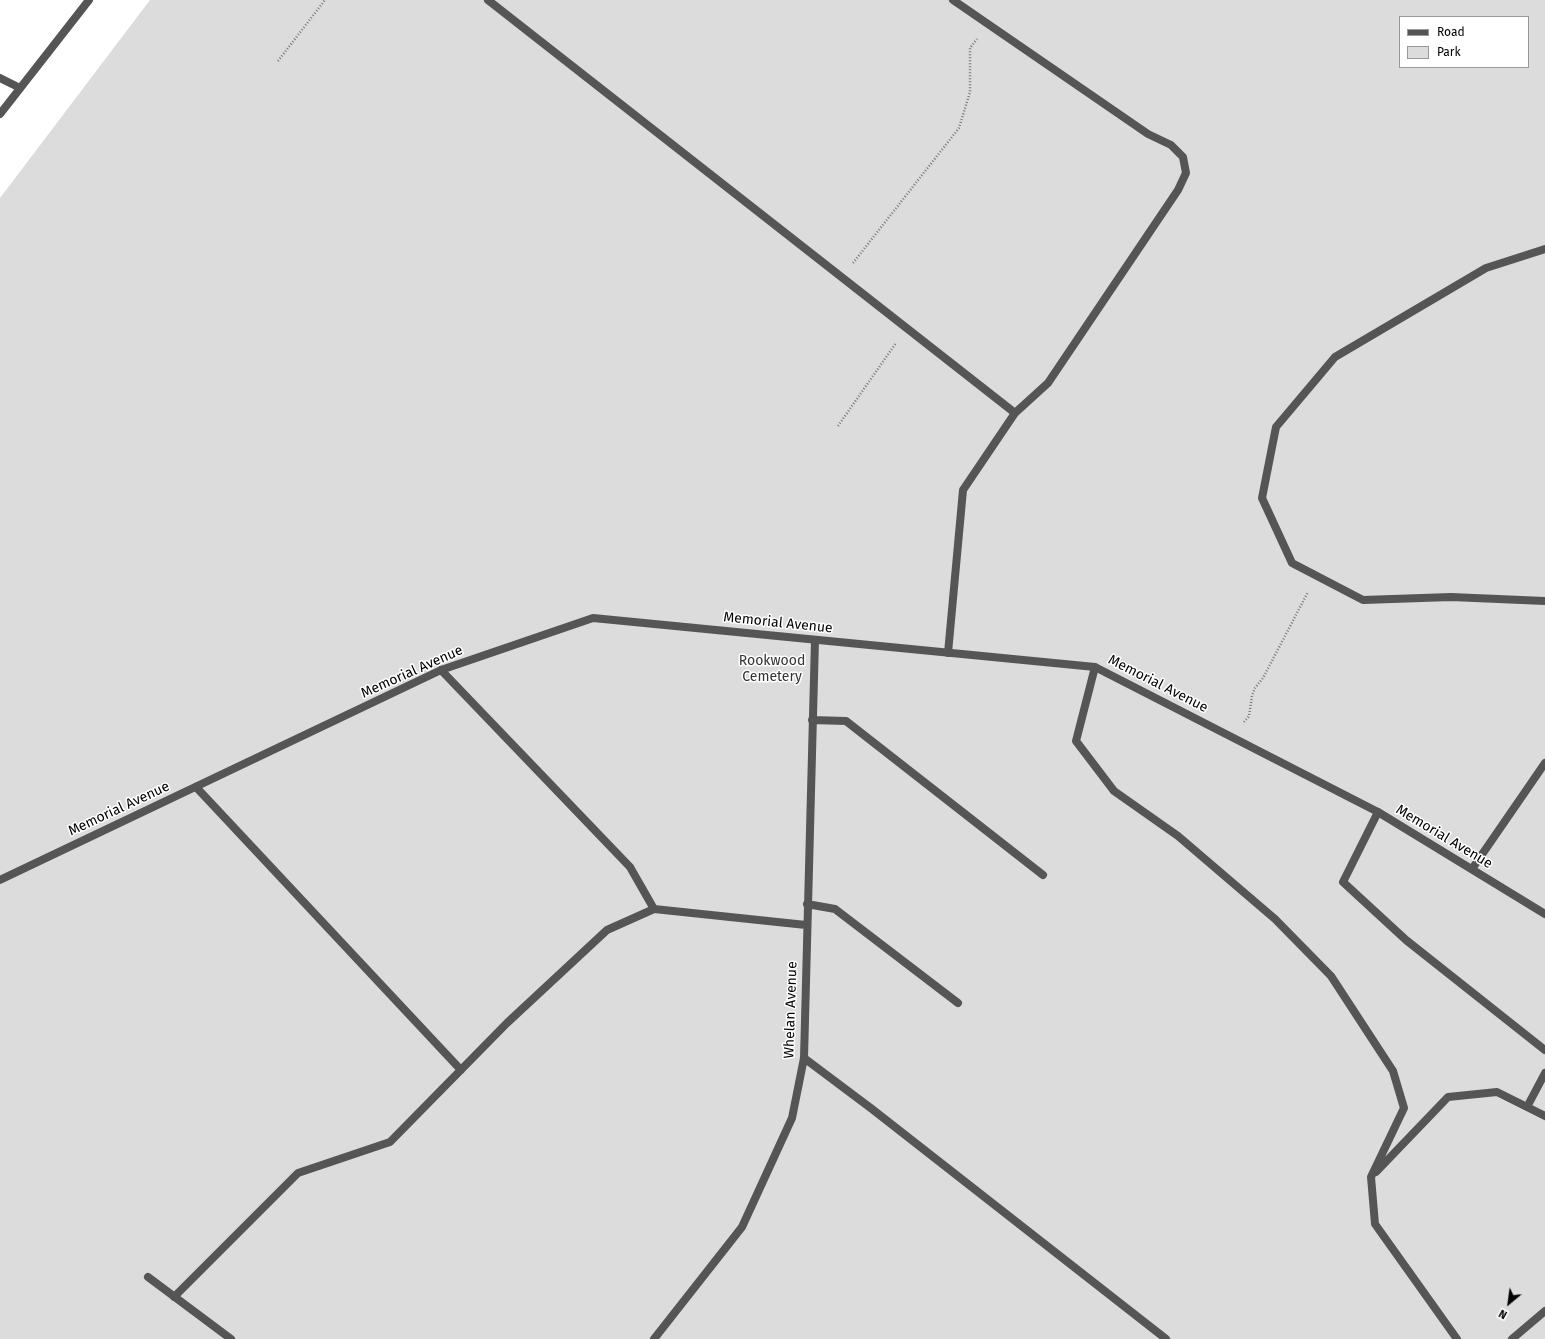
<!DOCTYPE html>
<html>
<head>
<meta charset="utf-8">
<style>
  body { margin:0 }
  #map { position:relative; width:1545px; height:1339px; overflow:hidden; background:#fff; font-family:"Fira Sans",sans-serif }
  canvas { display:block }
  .legend { position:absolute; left:1399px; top:16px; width:130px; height:52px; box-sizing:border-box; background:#fff; border:1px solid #999; margin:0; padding:5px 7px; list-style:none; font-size:12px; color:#000 }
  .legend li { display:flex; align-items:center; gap:8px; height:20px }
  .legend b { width:20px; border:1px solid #999 }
  .north { position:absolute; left:1489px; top:1283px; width:40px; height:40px; -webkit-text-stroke:3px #fff; paint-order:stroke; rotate:209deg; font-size:11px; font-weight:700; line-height:16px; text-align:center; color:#000 }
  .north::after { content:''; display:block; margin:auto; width:14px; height:18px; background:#000; clip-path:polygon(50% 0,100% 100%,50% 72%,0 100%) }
</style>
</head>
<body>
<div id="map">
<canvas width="1545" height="1339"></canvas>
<ul class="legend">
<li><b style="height:5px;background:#555"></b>Road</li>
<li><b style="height:11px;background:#dcdcdc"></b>Park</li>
</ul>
<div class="north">N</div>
</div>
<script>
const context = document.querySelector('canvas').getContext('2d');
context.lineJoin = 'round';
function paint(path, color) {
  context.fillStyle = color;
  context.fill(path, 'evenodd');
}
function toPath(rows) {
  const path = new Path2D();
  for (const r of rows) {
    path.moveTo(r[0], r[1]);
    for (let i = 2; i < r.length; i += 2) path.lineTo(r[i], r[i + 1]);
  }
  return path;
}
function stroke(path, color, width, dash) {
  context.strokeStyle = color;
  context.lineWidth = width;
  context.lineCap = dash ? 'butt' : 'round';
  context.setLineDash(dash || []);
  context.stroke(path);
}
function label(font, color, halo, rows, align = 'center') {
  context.font = font + ' "Fira Sans",sans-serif';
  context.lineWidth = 3;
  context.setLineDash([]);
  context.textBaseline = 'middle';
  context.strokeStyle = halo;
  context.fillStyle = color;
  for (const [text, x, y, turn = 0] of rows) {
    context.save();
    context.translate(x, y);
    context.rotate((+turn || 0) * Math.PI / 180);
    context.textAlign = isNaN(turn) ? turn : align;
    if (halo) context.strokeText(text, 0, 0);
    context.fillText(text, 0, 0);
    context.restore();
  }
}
paint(toPath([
  [150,0,1545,0,1545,1339,0,1339,0,198],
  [1400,17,1528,17,1528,67,1400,67]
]), '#dcdcdc');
stroke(toPath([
  [278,61,325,0],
  [853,263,959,128,970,92,970,48,977,39],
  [838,426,896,343],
  [1244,722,1249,716,1252,696,1255,688,1263,678,1308,592]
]), '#777', 2.5, [1, 2]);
stroke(toPath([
  [488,0,1015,413,963,490,948,653],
  [953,0,1148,134,1171,145,1183,157,1186,173,1178,190,1048,383,1015,413],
  [0,78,20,88],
  [1545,249,1486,268,1335,357,1276,427,1262,498,1292,563,1363,600,1451,597,1545,601],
  [1095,667,1076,741,1114,791,1178,836,1275,919,1331,976,1393,1071,1404,1108,1371,1177,1375,1224,1457,1339],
  [441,670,630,867,654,909],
  [812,720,846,721,1043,875],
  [196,787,461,1070],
  [1378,812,1343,882,1406,940,1545,1050],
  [1472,869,1545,763],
  [807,904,835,909,958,1003],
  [804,1058,872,1109,1166,1339],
  [1527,1107,1545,1073],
  [1376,1172,1448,1097,1497,1092,1545,1116],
  [148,1277,231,1339],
  [174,1297,298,1173,390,1142,507,1023,607,930,654,909,806,925],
  [654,1339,742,1227,792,1118,804,1058,815,640],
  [1512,1339,1545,1311]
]), '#555', 8);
stroke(toPath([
  [0,114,89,0],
  [0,880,441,670,593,618,1095,667,1378,812,1545,914]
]), '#555', 8);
label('14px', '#000', '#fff', [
  ["Memorial Avenue",778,623,6],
  ["Memorial Avenue",412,672,-24],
  ["Memorial Avenue",1158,684,27],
  ["Memorial Avenue",119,809,-25],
  ["Memorial Avenue",1444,837,31],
  ["Whelan Avenue",791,1010,-88]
]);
label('14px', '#333', '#fff', [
  ["Rookwood",772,661],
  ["Cemetery",772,677]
]);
</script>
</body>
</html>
